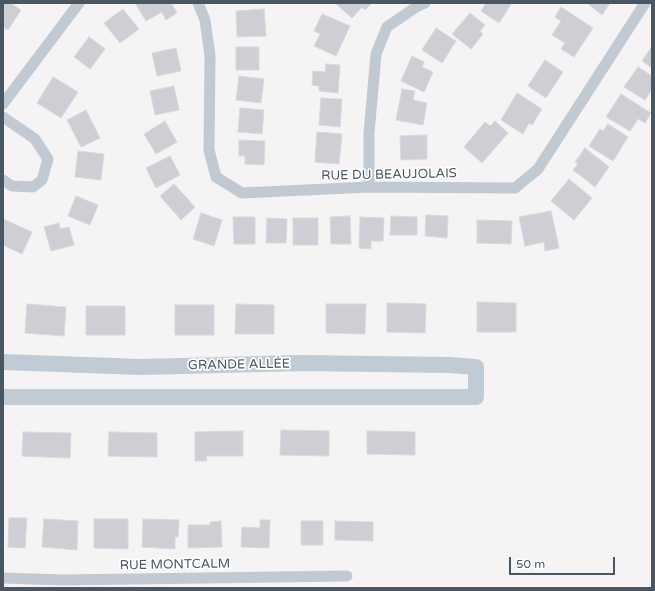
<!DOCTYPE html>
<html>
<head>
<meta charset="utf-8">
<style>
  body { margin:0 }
  #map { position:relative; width:655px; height:591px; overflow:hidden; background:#f5f3f3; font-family:"Varela Round",sans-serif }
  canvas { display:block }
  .frame { position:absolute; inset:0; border:4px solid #4a5661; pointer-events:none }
  .scale { position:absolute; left:509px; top:557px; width:106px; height:18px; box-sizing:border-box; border:2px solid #4a5661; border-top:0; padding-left:5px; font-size:12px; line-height:14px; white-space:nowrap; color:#4a5661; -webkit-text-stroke:3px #fff; paint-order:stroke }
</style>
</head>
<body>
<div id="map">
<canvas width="655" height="591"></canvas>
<div class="frame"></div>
<div class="scale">50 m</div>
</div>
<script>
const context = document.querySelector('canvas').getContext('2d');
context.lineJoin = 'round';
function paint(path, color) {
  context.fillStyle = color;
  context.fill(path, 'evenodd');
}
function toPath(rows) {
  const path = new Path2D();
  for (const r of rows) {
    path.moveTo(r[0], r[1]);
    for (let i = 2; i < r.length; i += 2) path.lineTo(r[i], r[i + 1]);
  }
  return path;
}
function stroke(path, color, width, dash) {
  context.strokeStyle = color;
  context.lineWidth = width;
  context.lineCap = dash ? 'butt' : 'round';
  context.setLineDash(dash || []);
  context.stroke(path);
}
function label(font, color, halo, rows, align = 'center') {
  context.font = font + ' "Varela Round",sans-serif';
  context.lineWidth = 3.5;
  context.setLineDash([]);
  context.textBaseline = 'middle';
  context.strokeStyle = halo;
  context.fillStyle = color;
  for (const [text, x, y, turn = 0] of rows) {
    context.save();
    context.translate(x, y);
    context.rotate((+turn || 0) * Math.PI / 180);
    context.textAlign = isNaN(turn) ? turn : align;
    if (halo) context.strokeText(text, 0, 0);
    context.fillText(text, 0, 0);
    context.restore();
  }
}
const building = toPath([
  [3,3,10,3,21,10,8,30,3,27,3,3],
  [135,3,171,3,177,13,166,20,162,12,146,21,135,3],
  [335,3,372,3,365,10,362,7,352,18,335,3],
  [486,3,510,3,511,4,499,23,481,11,486,3],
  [587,3,610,3,602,15,587,3],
  [561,7,593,28,574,57,561,49,565,43,552,35,561,21,555,17,561,7],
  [123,9,139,29,120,43,104,23,123,9],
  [264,9,266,36,237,37,236,11,264,9],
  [470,13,485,25,480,31,483,34,471,49,452,34,470,13],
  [322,14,350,26,336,56,314,46,320,34,314,31,322,14],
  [436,28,456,41,442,63,422,50,436,28],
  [89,37,105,49,90,69,74,57,89,37],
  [652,46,652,68,642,61,652,46],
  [236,47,259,47,259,70,236,70,236,47],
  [176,48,181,71,157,76,152,53,176,48],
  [412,56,424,62,422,67,433,72,424,92,401,81,412,56],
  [545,60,563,72,546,98,528,86,545,60],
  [326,64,340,65,338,93,319,91,319,86,312,85,313,71,325,72,326,64],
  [638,67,652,76,652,89,645,100,624,87,638,67],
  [239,76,264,79,261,103,236,100,239,76],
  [53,77,78,92,61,118,37,103,53,77],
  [174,86,179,110,155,115,150,91,174,86],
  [402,89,415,91,413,100,427,103,423,125,396,120,402,89],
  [517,93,542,109,532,125,529,123,523,134,501,120,517,93],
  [621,94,651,113,645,123,638,119,630,131,606,117,621,94],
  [321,98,342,99,340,127,319,125,321,98],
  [240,108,264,110,262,134,238,132,240,108],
  [86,110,100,138,81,147,67,120,86,110],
  [165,121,177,142,156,154,144,134,165,121],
  [495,121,508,133,482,163,464,147,485,122,490,126,495,121],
  [608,124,628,137,613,161,589,146,600,129,603,131,608,124],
  [317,132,342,134,339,164,315,162,317,132],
  [427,135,427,159,401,160,400,136,427,135],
  [239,140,265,141,264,165,245,164,245,156,239,156,239,140],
  [585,148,609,167,595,187,573,170,578,164,575,162,585,148],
  [78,151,104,154,101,180,75,177,78,151],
  [170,156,180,175,156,188,146,168,170,156],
  [569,179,592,198,574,220,551,201,569,179],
  [174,184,195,207,181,220,160,196,174,184],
  [76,196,98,205,90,225,68,216,76,196],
  [551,211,559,248,545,251,544,242,525,246,519,217,551,211],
  [201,213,222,220,214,246,193,239,201,213],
  [426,215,448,216,447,238,425,236,426,215],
  [350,216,351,244,331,244,330,217,350,216],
  [391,216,417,217,417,235,390,235,391,216],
  [233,217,255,217,255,244,234,244,233,217],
  [360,217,384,218,383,241,371,241,371,249,359,248,360,217],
  [267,218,287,219,286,243,266,243,267,218],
  [293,218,318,218,318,245,293,245,293,218],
  [3,219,32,232,22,254,3,245,3,219],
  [477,220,512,221,511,244,477,243,477,220],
  [59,223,60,229,69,227,74,245,51,251,44,227,59,223],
  [477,302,516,303,516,332,477,332,477,302],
  [387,303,426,304,425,333,387,332,387,303],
  [27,304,66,307,64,336,25,333,27,304],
  [236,304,274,305,274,334,235,334,236,304],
  [326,304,366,304,365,334,326,333,326,304],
  [175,305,214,305,214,335,175,335,175,305],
  [86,306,125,306,125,335,86,335,86,306],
  [281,430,329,431,329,456,280,455,281,430],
  [243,431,243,456,206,456,207,461,195,461,195,432,243,431],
  [367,431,415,432,415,455,367,454,367,431],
  [23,432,71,433,70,458,22,456,23,432],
  [109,432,157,433,157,457,108,456,109,432],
  [9,518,27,518,25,548,8,547,9,518],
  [44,519,78,521,77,550,42,547,44,519],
  [94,519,128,519,128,549,94,548,94,519],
  [143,519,179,520,178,537,175,537,175,549,142,547,143,519],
  [260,520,270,520,269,548,241,547,242,527,260,528,260,520],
  [221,521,222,547,188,548,188,525,210,525,210,522,221,521],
  [301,521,323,521,323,545,301,545,301,521],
  [335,521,373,522,373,541,335,540,335,521]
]);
paint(building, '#cdcfd5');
stroke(building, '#d7d9de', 1);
stroke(toPath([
  [198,3,205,20,210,56,209,150,216,177,242,193,369,187,515,188,538,169,645,3],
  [3,104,79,3],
  [3,117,35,139,48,159,42,180,33,187,12,186,3,180],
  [369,187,369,133,376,54,387,27,416,7,425,3],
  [3,578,62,580,347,576]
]), '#c1cad2', 11);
stroke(toPath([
  [3,362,141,367,301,363,449,365,476,367,476,397,3,397]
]), '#c1cbd6', 16);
label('13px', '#4a5661', '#fff', [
  ["RUE DU BEAUJOLAIS",389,175,-1],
  ["GRANDE ALLÉE",239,365,-1],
  ["RUE MONTCALM",175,565,-1]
]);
</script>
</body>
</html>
